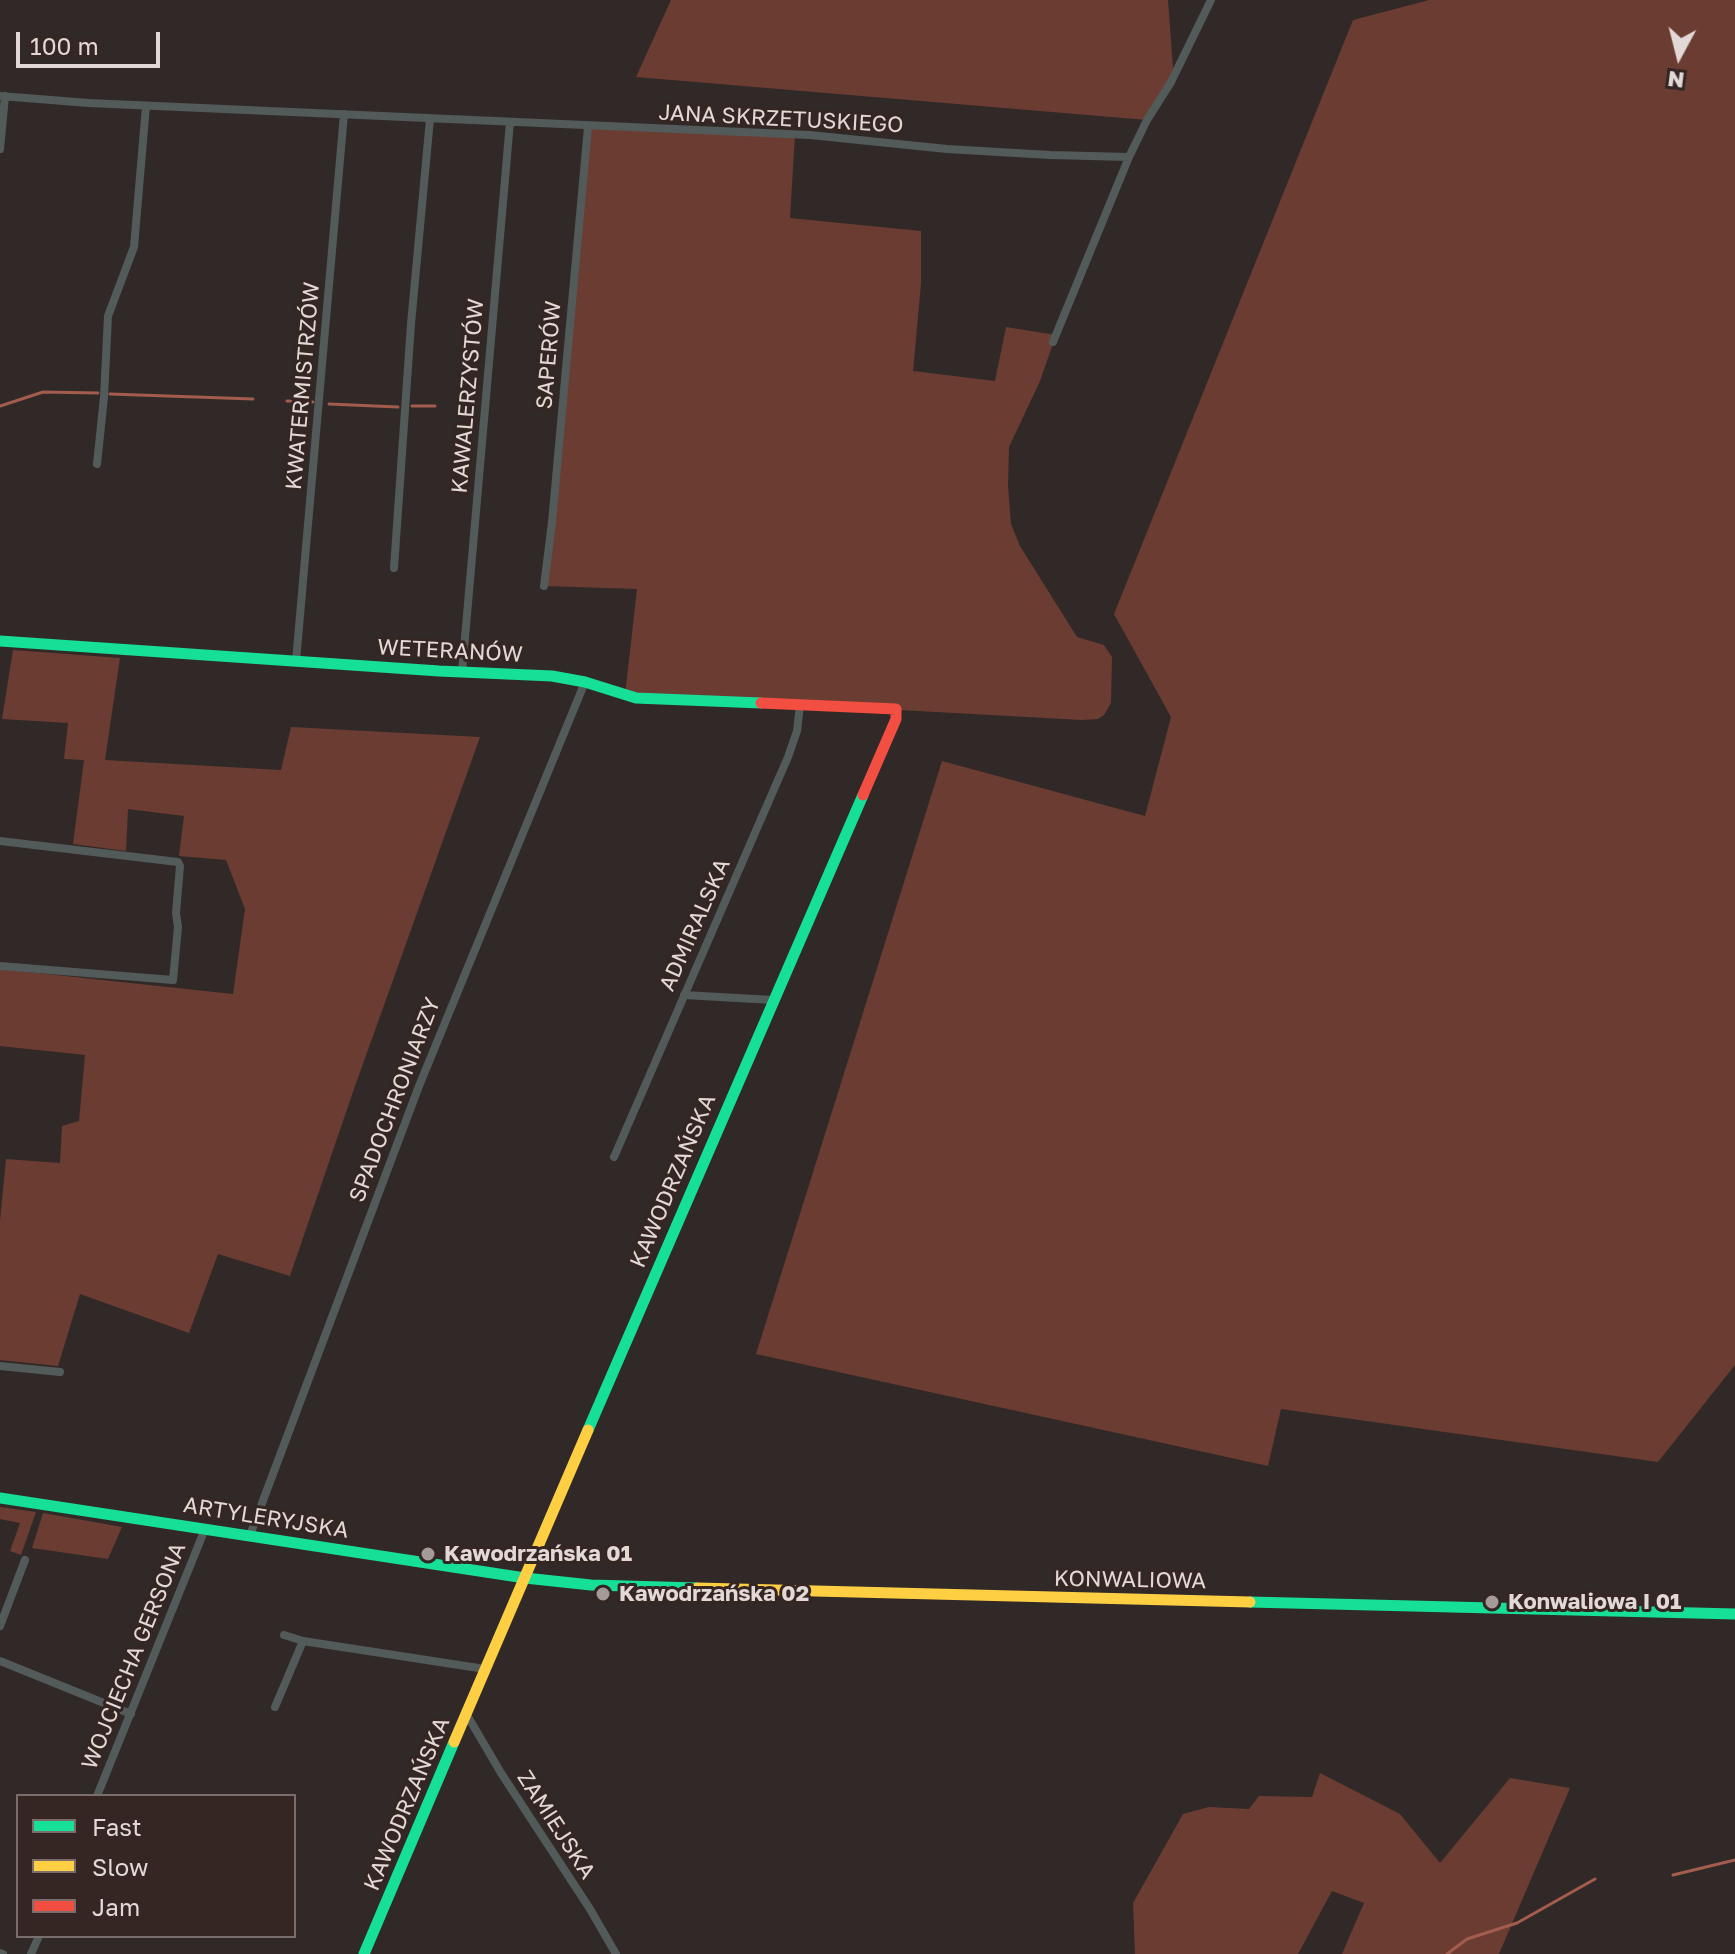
<!DOCTYPE html>
<html>
<head>
<meta charset="utf-8">
<style>
  body { margin:0 }
  #map { position:relative; width:1735px; height:1954px; overflow:hidden; background:#312927; font-family:"Golos Text",sans-serif }
  canvas { display:block }
  .legend { position:absolute; left:16px; top:1794px; width:280px; height:144px; box-sizing:border-box; background:#352623; border:2px solid #7a6d6b; margin:0; padding:10px 14px; list-style:none; font-size:24px; color:#e2d8d6 }
  .legend li { display:flex; align-items:center; gap:16px; height:40px }
  .legend b { width:40px; border:2px solid #7a6d6b }
  .north { position:absolute; left:1639px; top:16px; width:80px; height:80px; -webkit-text-stroke:6px #352623; paint-order:stroke; rotate:187deg; font-size:22px; font-weight:700; line-height:32px; text-align:center; color:#e2d8d6 }
  .north::after { content:''; display:block; margin:auto; width:28px; height:36px; background:#e2d8d6; clip-path:polygon(50% 0,100% 100%,50% 72%,0 100%) }
  .scale { position:absolute; left:16px; top:32px; width:144px; height:36px; box-sizing:border-box; border:4px solid #e2d8d6; border-top:0; padding-left:10px; font-size:24px; line-height:28px; white-space:nowrap; color:#e2d8d6; -webkit-text-stroke:6px #352623; paint-order:stroke }
</style>
</head>
<body>
<div id="map">
<canvas width="1735" height="1954"></canvas>
<ul class="legend">
<li><b style="height:10px;background:#16e098"></b>Fast</li>
<li><b style="height:10px;background:#ffcf43"></b>Slow</li>
<li><b style="height:10px;background:#f24e42"></b>Jam</li>
</ul>
<div class="north">N</div>
<div class="scale">100 m</div>
</div>
<script>
const context = document.querySelector('canvas').getContext('2d');
context.lineJoin = 'round';
function paint(path, color) {
  context.fillStyle = color;
  context.fill(path, 'evenodd');
}
function toPath(rows) {
  const path = new Path2D();
  for (const r of rows) {
    path.moveTo(r[0], r[1]);
    for (let i = 2; i < r.length; i += 2) path.lineTo(r[i], r[i + 1]);
  }
  return path;
}
function stroke(path, color, width, dash) {
  context.strokeStyle = color;
  context.lineWidth = width;
  context.lineCap = dash ? 'butt' : 'round';
  context.setLineDash(dash || []);
  context.stroke(path);
}
function label(font, color, halo, rows, align = 'center') {
  context.font = font + ' "Golos Text",sans-serif';
  context.lineWidth = 6;
  context.setLineDash([]);
  context.textBaseline = 'middle';
  context.strokeStyle = halo;
  context.fillStyle = color;
  for (const [text, x, y, turn = 0] of rows) {
    context.save();
    context.translate(x, y);
    context.rotate((+turn || 0) * Math.PI / 180);
    context.textAlign = isNaN(turn) ? turn : align;
    if (halo) context.strokeText(text, 0, 0);
    context.fillText(text, 0, 0);
    context.restore();
  }
}
paint(toPath([
  [671,0,1168,0,1173,68,1171,82,1147,120,636,77],
  [1429,0,1735,0,1735,1365,1658,1462,1281,1409,1268,1466,756,1354,942,761,1145,816,1171,717,1114,614,1353,20],
  [588,127,795,135,790,218,921,231,921,284,913,371,995,381,1006,327,1056,335,1040,381,1009,447,1008,486,1011,524,1020,546,1077,637,1104,645,1112,657,1111,703,1104,715,1098,719,1082,720,625,695,637,589,544,586],
  [13,650,120,658,105,760,281,770,291,727,480,737,354,1089,290,1276,218,1254,189,1333,80,1294,58,1366,0,1360,0,1221,6,1159,60,1163,62,1126,79,1121,85,1055,0,1046,0,969,233,994,245,909,226,860,179,856,184,816,128,809,126,851,73,844,84,760,64,759,68,723,2,719],
  [0,1507,36,1512,21,1555,10,1551,20,1523,0,1519],
  [43,1513,122,1527,108,1559,32,1548],
  [1320,1773,1400,1814,1440,1863,1510,1778,1570,1788,1499,1954,1342,1954,1364,1903,1332,1891,1298,1954,1135,1954,1133,1903,1183,1814,1209,1807,1249,1809,1259,1796,1312,1797]
]), '#6b3c32');
stroke(toPath([
  [110,394,253,399],
  [287,401,313,402],
  [329,404,398,407],
  [0,406,43,392,98,393],
  [412,406,435,406],
  [1673,1875,1735,1860],
  [1447,1954,1467,1939,1517,1923,1595,1879]
]), '#a35c4d', 3);
stroke(toPath([
  [0,96,89,103,810,135,947,149,1050,155,1129,157],
  [0,149,5,96],
  [1053,342,1129,157,1147,120,1171,82,1211,0],
  [97,464,104,397,108,316,134,247,146,106],
  [394,568,411,324,430,119],
  [544,586,552,522,588,127],
  [296,661,344,114],
  [462,672,510,122],
  [0,841,178,862,180,866,176,913,178,927,173,980,0,966],
  [684,995,773,1000],
  [614,1157,788,757,797,731,800,705],
  [0,1366,60,1372],
  [250,1535,419,1086,585,682],
  [0,1626,25,1560],
  [284,1635,303,1641],
  [0,1661,131,1714],
  [275,1707,303,1641,485,1669],
  [467,1715,501,1773,590,1909,616,1954],
  [97,1796,205,1529],
  [0,1953,3,1954],
  [31,1954,39,1936]
]), '#525b5a', 8);
stroke(toPath([
  [0,641,439,671,552,676,585,682,636,698,761,703],
  [588,1430,863,795],
  [0,1498,525,1578,591,1585,697,1588],
  [1250,1602,1735,1614],
  [364,1954,454,1742]
]), '#16e098', 11);
stroke(toPath([
  [697,1588,1250,1602],
  [454,1742,588,1430]
]), '#ffcf43', 11);
stroke(toPath([
  [761,703,896,709,896,719,863,795]
]), '#f24e42', 11);
for (const [x, y, r, color] of [
  [428,1554,8,"#a49b99"],
  [603,1594,8,"#a49b99"],
  [1492,1602,8,"#a49b99"]
]) {
  const dot = new Path2D();
  dot.arc(x, y, r, 0, 2 * Math.PI);
  context.fillStyle = color;
  context.fill(dot);
  stroke(dot, '#352623', 3);
}
label('22px', '#e2d8d6', '#352623', [
  ["JANA SKRZETUSKIEGO",781,119,3],
  ["SAPERÓW",549,355,-85],
  ["KWATERMISTRZÓW",303,386,-85],
  ["KAWALERZYSTÓW",468,396,-85],
  ["WETERANÓW",450,651,3],
  ["ADMIRALSKA",695,925,-66],
  ["SPADOCHRONIARZY",395,1100,-69],
  ["KAWODRZAŃSKA",673,1181,-67],
  ["ARTYLERYJSKA",266,1518,9],
  ["KONWALIOWA",1130,1580,1],
  ["WOJCIECHA GERSONA",134,1656,-68],
  ["KAWODRZAŃSKA",407,1804,-67],
  ["ZAMIEJSKA",556,1825,57]
]);
label('bold 22px', '#e2d8d6', '#352623', [
  ["Kawodrzańska 01",444,1554],
  ["Kawodrzańska 02",619,1594],
  ["Konwaliowa I 01",1508,1602]
], 'left');
</script>
</body>
</html>
